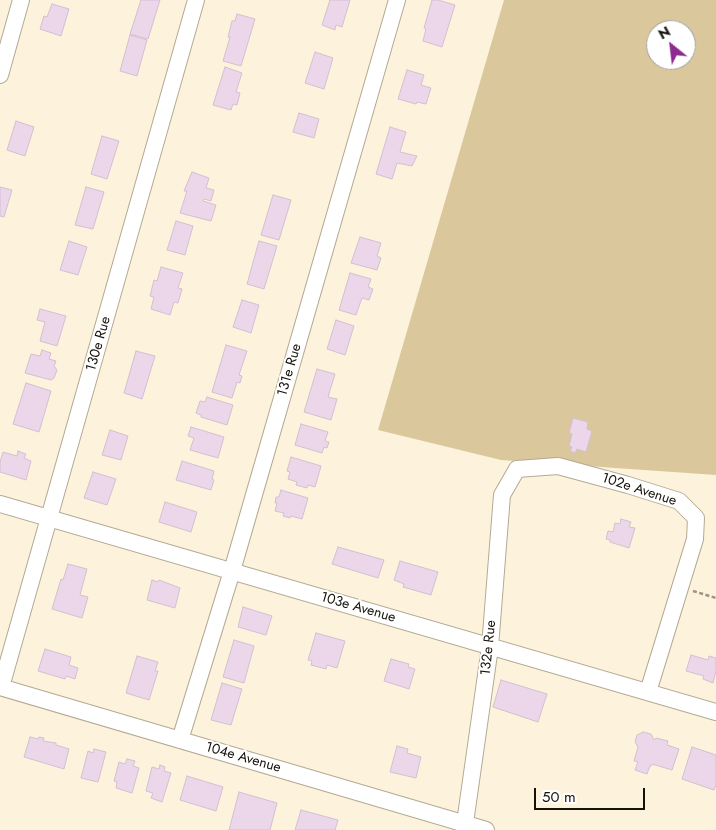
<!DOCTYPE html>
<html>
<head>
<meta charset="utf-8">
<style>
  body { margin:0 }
  #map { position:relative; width:716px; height:830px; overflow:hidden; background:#fdf3dc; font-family:Jost,sans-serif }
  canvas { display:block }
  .north { position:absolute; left:646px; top:20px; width:50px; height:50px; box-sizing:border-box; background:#fff; border:1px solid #a1a09d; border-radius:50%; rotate:331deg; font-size:14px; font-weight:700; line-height:20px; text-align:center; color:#15120a }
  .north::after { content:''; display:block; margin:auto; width:18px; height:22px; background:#8f2a90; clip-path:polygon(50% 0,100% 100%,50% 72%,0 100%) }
  .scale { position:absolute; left:534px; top:788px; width:111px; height:22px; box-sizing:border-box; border:2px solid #15120a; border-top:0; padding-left:6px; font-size:15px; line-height:18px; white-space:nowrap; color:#15120a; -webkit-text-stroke:4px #fff; paint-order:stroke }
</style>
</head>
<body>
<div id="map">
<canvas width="716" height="830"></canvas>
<div class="north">N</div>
<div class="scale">50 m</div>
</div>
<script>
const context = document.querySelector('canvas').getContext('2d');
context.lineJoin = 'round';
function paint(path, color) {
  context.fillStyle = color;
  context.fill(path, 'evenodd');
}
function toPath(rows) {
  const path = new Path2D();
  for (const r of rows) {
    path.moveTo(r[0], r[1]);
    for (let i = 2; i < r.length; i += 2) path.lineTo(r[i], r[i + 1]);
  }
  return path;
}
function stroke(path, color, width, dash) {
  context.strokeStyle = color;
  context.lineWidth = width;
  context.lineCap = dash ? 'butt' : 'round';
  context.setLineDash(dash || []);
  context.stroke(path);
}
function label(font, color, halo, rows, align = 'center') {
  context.font = font + ' Jost,sans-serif';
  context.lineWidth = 4;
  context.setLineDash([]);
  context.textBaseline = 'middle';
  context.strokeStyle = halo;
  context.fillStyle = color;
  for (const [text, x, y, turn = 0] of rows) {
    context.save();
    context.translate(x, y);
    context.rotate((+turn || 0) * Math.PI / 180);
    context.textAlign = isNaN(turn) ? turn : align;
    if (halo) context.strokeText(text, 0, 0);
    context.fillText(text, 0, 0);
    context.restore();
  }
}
paint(toPath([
  [504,0,716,0,716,475,501,460,378,430],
  [656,30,686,30,686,60,656,60]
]), '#dac89c');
const building = toPath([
  [141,0,160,0,148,39,130,34,141,0],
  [330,0,350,0,342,27,336,25,335,30,322,25,330,0],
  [432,0,438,0,455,5,442,47,423,41,426,29,424,28,432,0],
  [52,4,69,9,61,36,40,29,44,16,47,17,52,4],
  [237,14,255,19,241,66,223,61,230,37,228,37,232,21,235,21,237,14],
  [130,35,147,40,137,76,120,71,130,35],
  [315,52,333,58,324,89,305,83,315,52],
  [225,67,242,73,236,92,240,93,237,105,233,104,231,110,213,105,225,67],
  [407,70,424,75,421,85,431,88,426,104,417,102,416,104,398,99,407,70],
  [299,113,319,119,314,138,293,132,299,113],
  [16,121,34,127,25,156,7,150,16,121],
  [390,127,406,132,400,152,417,156,412,166,397,163,392,179,376,174,390,127],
  [102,136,119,141,107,179,91,174,102,136],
  [192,172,209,178,206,188,214,190,211,201,204,199,203,201,216,205,211,221,180,213,187,191,184,191,192,172],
  [0,187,12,190,4,217,0,216,0,187],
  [86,187,104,192,93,229,75,225,86,187],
  [273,195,291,200,279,240,261,235,273,195],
  [176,221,193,226,185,255,167,250,176,221],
  [360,237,381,243,377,256,381,258,377,270,351,263,360,237],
  [69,241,87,247,78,275,60,270,69,241],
  [259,241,277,246,264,289,247,284,259,241],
  [161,267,183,273,178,288,182,289,178,303,174,302,170,315,151,309,154,297,150,296,154,280,157,281,161,267],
  [350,273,371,279,368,287,373,289,369,300,362,298,356,315,339,310,350,273],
  [242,300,259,305,251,333,233,327,242,300],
  [40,309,66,316,57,346,40,341,45,322,37,320,40,309],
  [336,320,354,326,345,355,327,349,336,320],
  [226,345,247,351,239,375,242,376,240,383,237,382,232,398,212,392,226,345],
  [42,350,51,353,49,359,56,361,54,366,57,370,54,378,51,380,25,373,31,354,40,356,42,350],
  [136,351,155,356,142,399,124,393,136,351],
  [317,369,335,374,328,397,337,399,331,420,304,412,317,369],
  [26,383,51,391,39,432,13,424,26,383],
  [207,397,233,405,227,425,201,417,201,415,196,413,200,401,205,402,207,397],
  [573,418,588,422,587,429,592,431,586,452,577,449,575,453,570,451,572,447,569,446,572,434,569,433,573,418],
  [301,424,328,432,325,441,329,442,327,448,324,447,322,453,295,445,301,424],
  [191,427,224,437,218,458,190,450,194,438,188,436,191,427],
  [110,430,128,436,121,460,102,455,110,430],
  [18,451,26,454,24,458,31,461,26,480,0,472,0,462,3,452,17,456,18,451],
  [291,457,321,466,315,487,308,485,307,488,296,485,297,482,288,479,290,472,287,471,291,457],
  [182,461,214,471,212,479,214,480,211,490,176,480,182,461],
  [93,472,116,479,107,505,84,498,93,472],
  [281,490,308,498,302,519,291,516,290,518,283,516,284,513,275,511,277,503,275,503,276,497,279,497,281,490],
  [165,502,197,512,191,532,159,522,165,502],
  [621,519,631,522,629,527,635,528,629,548,610,542,610,540,606,539,608,531,613,532,615,523,620,524,621,519],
  [338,547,384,560,378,578,332,564,338,547],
  [400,561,438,572,431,595,403,587,404,584,394,580,400,561],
  [68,564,87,569,80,595,88,597,82,618,52,609,61,579,63,580,68,564],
  [152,580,158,582,159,580,180,588,175,608,147,600,152,580],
  [243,607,272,616,266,635,238,627,243,607],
  [316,633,345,641,337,668,327,665,326,669,311,665,312,661,308,660,316,633],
  [234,640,254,646,244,683,223,677,234,640],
  [45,649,71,657,69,665,78,668,75,679,66,676,65,679,38,671,45,649],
  [691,655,708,660,709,656,716,658,716,671,713,683,703,679,704,676,686,671,691,655],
  [137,656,158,662,155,671,158,671,149,700,126,693,137,656],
  [391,659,409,664,408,667,415,669,409,689,384,681,391,659],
  [501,680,547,694,538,722,493,707,501,680],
  [222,683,242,689,231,725,211,720,222,683],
  [643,732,651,734,654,740,656,738,668,741,667,745,679,749,672,770,652,764,651,766,650,766,647,774,635,770,638,762,634,761,638,747,635,742,637,735,643,732],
  [30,737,38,739,39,737,44,738,43,741,56,743,56,745,69,749,64,769,24,757,30,737],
  [397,746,408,749,407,753,421,757,416,778,390,772,397,746],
  [692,747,716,755,716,785,714,790,682,779,692,747],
  [94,749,106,752,98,782,81,778,88,751,93,753,94,749],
  [127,759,135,761,133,766,139,768,132,793,116,788,117,782,114,781,119,762,125,764,127,759],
  [160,765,165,767,164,771,171,773,162,802,151,798,153,793,146,791,152,767,159,769,160,765],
  [187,776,223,787,216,811,180,800,187,776],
  [239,792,277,803,270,830,229,830,239,792],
  [301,810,338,820,335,830,295,830,301,810]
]);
paint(building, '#ebd7e9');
stroke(building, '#d2bfd1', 1);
const minor = toPath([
  [0,75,21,0],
  [0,504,716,712],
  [0,687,486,830],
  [1,687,196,0],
  [180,740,232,571,397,0],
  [464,830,490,647,502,495,517,469,558,466,628,485,679,501,696,518,695,539,648,692]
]);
stroke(minor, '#b3aa95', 18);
stroke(toPath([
  [693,591,716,598]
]), '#9b9484', 2.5, [4, 2.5]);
stroke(minor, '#fff', 16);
label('14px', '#15120a', '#fff', [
  ["130e Rue",99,344,-74],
  ["131e Rue",290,370,-74],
  ["102e Avenue",639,490,18],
  ["103e Avenue",358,608,16],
  ["132e Rue",489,648,-84],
  ["104e Avenue",243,758,16]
]);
</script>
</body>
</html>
